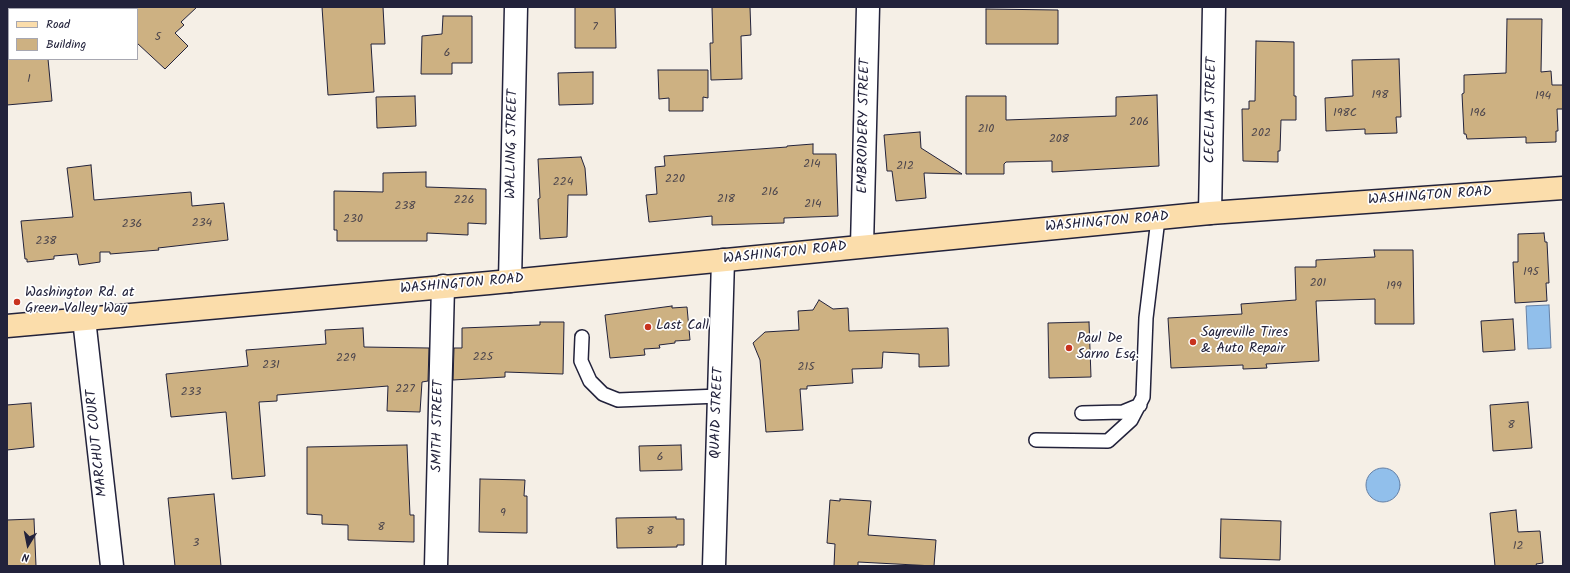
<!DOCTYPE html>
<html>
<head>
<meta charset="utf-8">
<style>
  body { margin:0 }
  #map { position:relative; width:1570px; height:573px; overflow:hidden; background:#f5efe6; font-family:Kalam,sans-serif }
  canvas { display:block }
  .frame { position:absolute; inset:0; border:8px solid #22223b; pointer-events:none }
  .legend { position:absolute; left:8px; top:8px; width:130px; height:52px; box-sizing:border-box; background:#fff; border:1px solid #a7a7b1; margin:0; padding:5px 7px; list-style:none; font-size:12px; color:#22223b }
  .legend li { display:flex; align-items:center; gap:8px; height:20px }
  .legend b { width:20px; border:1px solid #a7a7b1 }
  .north { position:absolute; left:8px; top:525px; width:40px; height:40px; -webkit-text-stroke:3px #fff; paint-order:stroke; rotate:190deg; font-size:11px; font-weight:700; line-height:16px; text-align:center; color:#22223b }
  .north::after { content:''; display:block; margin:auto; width:14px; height:18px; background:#22223b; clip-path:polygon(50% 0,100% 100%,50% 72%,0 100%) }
</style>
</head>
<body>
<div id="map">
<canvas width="1570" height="573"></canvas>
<div class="frame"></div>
<ul class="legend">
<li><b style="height:5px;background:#fbddab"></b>Road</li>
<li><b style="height:11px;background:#cdb182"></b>Building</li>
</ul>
<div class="north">N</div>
</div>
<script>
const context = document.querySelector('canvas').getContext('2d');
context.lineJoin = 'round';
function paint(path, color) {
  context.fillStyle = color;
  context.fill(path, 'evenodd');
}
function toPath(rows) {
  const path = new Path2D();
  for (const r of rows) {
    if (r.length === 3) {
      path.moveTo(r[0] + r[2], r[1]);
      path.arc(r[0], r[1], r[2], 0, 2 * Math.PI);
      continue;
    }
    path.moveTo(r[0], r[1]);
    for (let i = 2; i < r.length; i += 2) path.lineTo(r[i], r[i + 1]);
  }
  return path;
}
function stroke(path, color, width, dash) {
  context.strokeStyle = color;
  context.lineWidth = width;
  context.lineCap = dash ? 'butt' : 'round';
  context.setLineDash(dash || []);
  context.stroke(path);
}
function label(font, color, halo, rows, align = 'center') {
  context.font = font + ' Kalam,sans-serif';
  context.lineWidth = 3.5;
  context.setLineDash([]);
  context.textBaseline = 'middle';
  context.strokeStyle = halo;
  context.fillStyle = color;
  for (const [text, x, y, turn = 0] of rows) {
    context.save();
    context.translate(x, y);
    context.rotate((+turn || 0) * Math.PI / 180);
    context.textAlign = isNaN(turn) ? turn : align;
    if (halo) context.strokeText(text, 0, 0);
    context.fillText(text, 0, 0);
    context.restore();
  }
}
const water = toPath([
  [1549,305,1551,348,1528,349,1526,306,1549,305],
  [1383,485,17]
]);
paint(water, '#91bfeb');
stroke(water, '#6580a5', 1);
const building = toPath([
  [137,7,197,7,181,22,184,25,175,33,188,46,165,69,137,43,137,7],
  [322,7,383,7,385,44,371,44,374,92,328,95,322,7],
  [575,7,615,7,616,48,575,48,575,7],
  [712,7,750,7,751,35,741,36,742,79,711,80,710,43,713,43,712,7],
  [986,9,1058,10,1058,44,986,44,986,9],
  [443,16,472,16,472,63,452,63,452,74,421,74,422,36,442,34,443,16],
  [1507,19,1542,19,1541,72,1551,71,1552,85,1563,85,1563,109,1557,109,1558,131,1556,131,1556,142,1526,143,1526,137,1467,139,1466,134,1464,134,1462,94,1464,93,1464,75,1506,73,1507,19],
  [1256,41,1294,42,1294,96,1296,96,1296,120,1281,120,1280,151,1278,151,1278,162,1243,161,1242,109,1249,109,1249,101,1255,101,1256,41],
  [7,59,48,59,52,101,7,105,7,59],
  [1399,59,1401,117,1396,117,1397,133,1365,134,1365,129,1326,131,1325,98,1353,96,1352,60,1399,59],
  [658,70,708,70,708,98,703,97,703,111,669,111,669,98,659,99,658,70],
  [593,72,593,104,559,105,558,73,593,72],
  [1157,95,1159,166,1052,172,1052,161,1006,162,1004,164,1004,174,966,174,966,96,1006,96,1006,120,1116,116,1116,97,1157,95],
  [415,96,416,126,377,128,376,97,415,96],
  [920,132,921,148,962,174,924,173,926,198,896,201,892,171,887,171,884,135,920,132],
  [813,144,813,154,836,154,838,216,784,218,784,223,712,225,712,216,649,222,646,195,657,194,655,167,665,166,664,156,787,147,787,146,813,144],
  [581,157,585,168,587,195,568,195,567,237,540,239,538,199,540,198,538,159,581,157],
  [91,165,94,200,191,192,192,206,224,203,228,240,158,248,159,250,110,254,110,252,100,252,100,262,79,265,77,254,54,256,54,259,27,262,27,259,25,259,21,221,73,217,67,168,91,165],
  [426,172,426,187,486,189,486,224,468,223,468,235,427,233,427,241,337,241,337,230,334,230,334,191,383,192,383,173,426,172],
  [1544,233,1545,242,1547,242,1549,283,1546,283,1547,301,1515,303,1513,262,1518,262,1518,234,1544,233],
  [1374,250,1413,250,1414,324,1375,324,1375,299,1316,301,1319,361,1266,364,1267,368,1243,369,1243,365,1171,368,1168,318,1242,314,1241,304,1296,300,1295,267,1316,267,1316,260,1375,257,1374,250],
  [819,300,833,309,848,308,849,331,948,328,949,366,919,367,919,354,883,352,882,368,852,369,853,383,807,386,807,389,800,389,803,430,766,432,760,360,753,343,765,332,799,330,798,311,813,310,819,300],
  [672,306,672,308,687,307,690,340,675,341,675,343,659,345,660,348,644,349,645,355,610,358,605,315,672,306],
  [1513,319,1515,350,1483,352,1481,321,1513,319],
  [540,322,564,322,563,374,505,372,505,377,453,380,454,348,462,348,462,328,540,325,540,322],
  [1089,322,1091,377,1049,378,1048,323,1089,322],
  [363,328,364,347,429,348,428,381,422,382,420,412,387,411,388,386,277,395,277,401,259,402,265,476,232,479,226,412,171,417,166,374,248,366,246,350,326,344,325,330,363,328],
  [1528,402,1532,448,1493,451,1490,405,1528,402],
  [31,403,34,447,7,450,7,405,31,403],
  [407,445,410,515,414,515,414,542,348,540,348,525,322,524,322,515,307,514,307,447,407,445],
  [681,445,682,470,640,471,639,446,681,445],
  [480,479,525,480,524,496,527,496,527,533,479,532,480,479],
  [214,494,221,566,175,566,168,498,214,494],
  [840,499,871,501,868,535,936,540,934,566,858,562,858,566,834,566,835,544,827,543,830,500,840,501,840,499],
  [1516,510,1518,532,1540,531,1543,563,1536,564,1537,566,1495,566,1490,513,1516,510],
  [676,517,676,519,684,519,684,545,677,545,677,547,617,548,616,518,676,517],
  [34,519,36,566,7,566,7,520,34,519],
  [1221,519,1281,521,1280,560,1220,558,1221,519]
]);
paint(building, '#cdb182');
stroke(building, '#22223b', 1);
const service = toPath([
  [582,337,581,361,590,381,603,394,618,400,719,396],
  [1082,413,1123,412,1140,405],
  [1036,440,1108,441,1131,420,1143,397,1146,318,1158,219]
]);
const minor = toPath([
  [1210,213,1214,7],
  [862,246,868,7],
  [510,281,516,7],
  [84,319,112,566],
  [436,566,443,286],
  [714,566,723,260]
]);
const primary = toPath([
  [7,326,489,283,1210,213,1563,188]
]);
stroke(service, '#22223b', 16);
stroke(minor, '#22223b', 25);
stroke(primary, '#22223b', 25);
stroke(service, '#fff', 13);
stroke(minor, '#fff', 22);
stroke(primary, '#fbddab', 22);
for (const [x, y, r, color] of [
  [17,302,4,"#c8321e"],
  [648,327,4,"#c8321e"],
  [1193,342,4,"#c8321e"],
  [1069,348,4,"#c8321e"]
]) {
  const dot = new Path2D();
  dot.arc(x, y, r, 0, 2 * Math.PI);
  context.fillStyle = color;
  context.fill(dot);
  stroke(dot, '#fff', 1.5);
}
label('12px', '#4d464d', null, [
  ["7",595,28],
  ["5",158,38],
  ["6",447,54],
  ["1",29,80],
  ["198",1380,96],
  ["194",1543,97],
  ["198C",1345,114],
  ["196",1478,114],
  ["206",1139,123],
  ["210",986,130],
  ["202",1261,134],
  ["208",1059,140],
  ["214",812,165],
  ["212",905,167],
  ["220",675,180],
  ["224",563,183],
  ["216",770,193],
  ["218",726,200],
  ["226",464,201],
  ["214",813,205],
  ["238",405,207],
  ["230",353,220],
  ["234",202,224],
  ["236",132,225],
  ["238",46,242],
  ["195",1531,273],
  ["201",1318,284],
  ["199",1394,287],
  ["225",483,358],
  ["229",346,359],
  ["231",271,366],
  ["215",806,368],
  ["227",405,390],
  ["233",191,393],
  ["8",1511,426],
  ["6",660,458],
  ["9",503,514],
  ["8",381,528],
  ["8",650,532],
  ["3",196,544],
  ["12",1518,547]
]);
label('14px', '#22223b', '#fff', [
  ["CECELIA STREET",1212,110,-89],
  ["EMBROIDERY STREET",865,126,-89],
  ["WALLING STREET",513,144,-89],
  ["WASHINGTON ROAD",1430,197,-4],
  ["WASHINGTON ROAD",1107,223,-5],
  ["WASHINGTON ROAD",785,254,-6],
  ["WASHINGTON ROAD",462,285,-5],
  ["QUAID STREET",718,413,-88],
  ["SMITH STREET",439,426,-89],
  ["MARCHUT COURT",98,443,-96]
]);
label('14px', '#22223b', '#fff', [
  ["Washington Rd. at",25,294],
  ["Green Valley Way",25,310],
  ["Last Call",656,327],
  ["Sayreville Tires",1201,334],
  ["& Auto Repair",1201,350],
  ["Paul De",1077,340],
  ["Sarno Esq.",1077,356]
], 'left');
</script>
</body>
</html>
